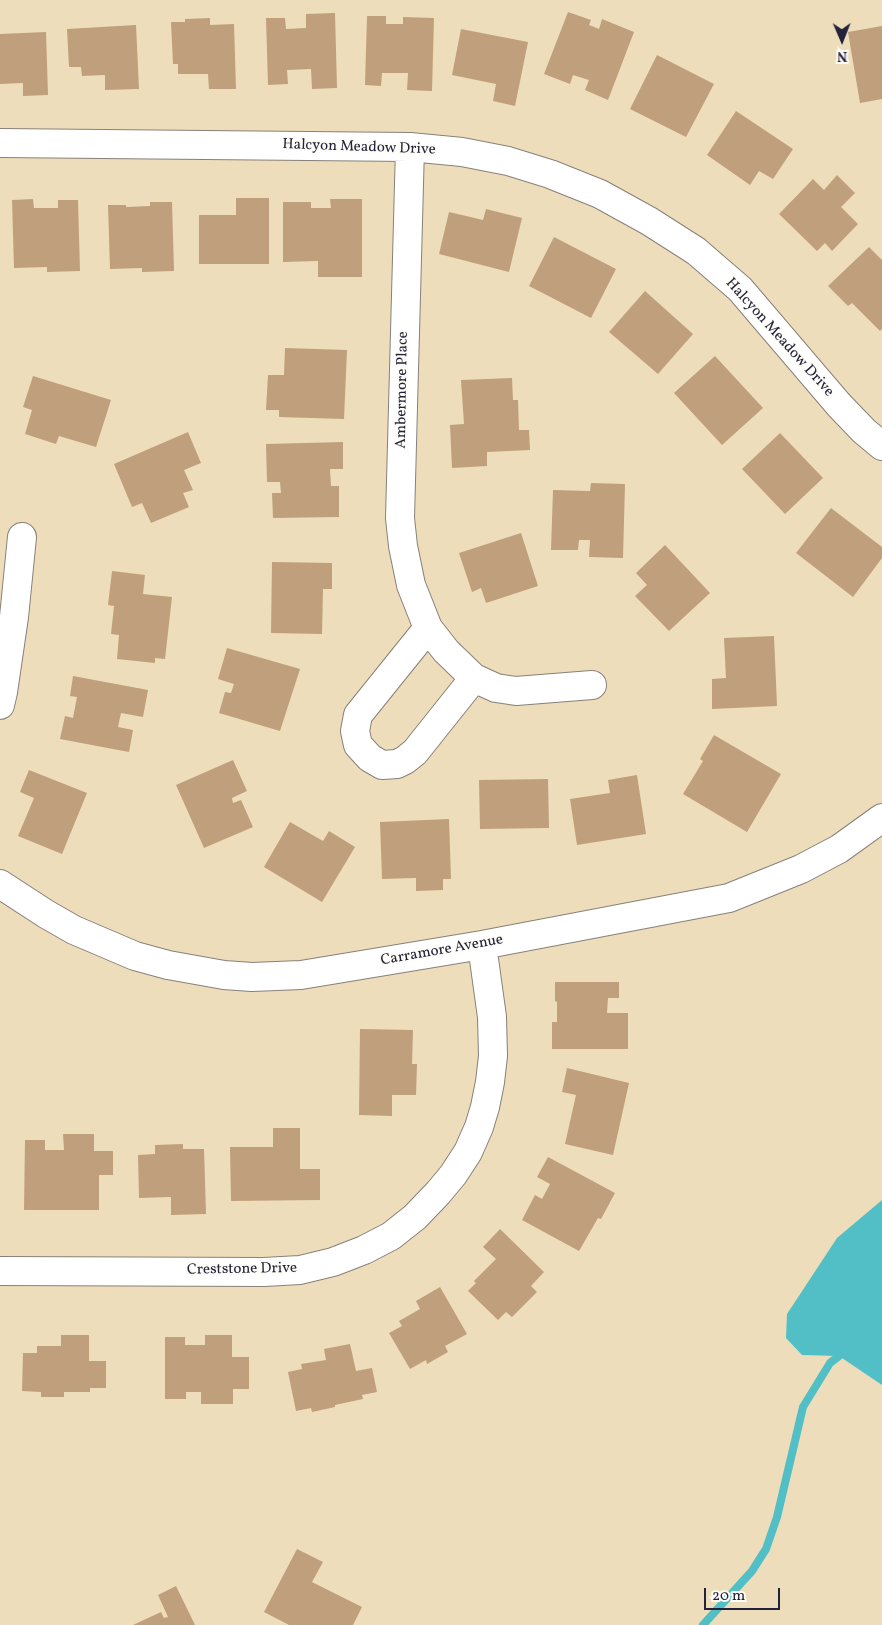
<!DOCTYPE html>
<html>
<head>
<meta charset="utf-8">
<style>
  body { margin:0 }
  #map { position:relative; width:882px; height:1625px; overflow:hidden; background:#eeddba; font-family:Vollkorn,serif }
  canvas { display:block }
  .north { position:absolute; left:817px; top:15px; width:50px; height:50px; -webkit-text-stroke:4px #fdfcf7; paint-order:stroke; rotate:179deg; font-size:14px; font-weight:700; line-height:20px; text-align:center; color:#22223b }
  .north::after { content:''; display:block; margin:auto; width:18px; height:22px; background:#22223b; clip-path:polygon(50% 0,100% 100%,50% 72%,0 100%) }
  .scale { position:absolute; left:704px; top:1588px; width:76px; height:22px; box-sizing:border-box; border:2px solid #22223b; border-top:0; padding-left:6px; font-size:15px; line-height:18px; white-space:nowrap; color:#22223b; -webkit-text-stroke:4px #fdfcf7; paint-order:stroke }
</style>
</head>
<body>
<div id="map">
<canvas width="882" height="1625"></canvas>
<div class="north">N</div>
<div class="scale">20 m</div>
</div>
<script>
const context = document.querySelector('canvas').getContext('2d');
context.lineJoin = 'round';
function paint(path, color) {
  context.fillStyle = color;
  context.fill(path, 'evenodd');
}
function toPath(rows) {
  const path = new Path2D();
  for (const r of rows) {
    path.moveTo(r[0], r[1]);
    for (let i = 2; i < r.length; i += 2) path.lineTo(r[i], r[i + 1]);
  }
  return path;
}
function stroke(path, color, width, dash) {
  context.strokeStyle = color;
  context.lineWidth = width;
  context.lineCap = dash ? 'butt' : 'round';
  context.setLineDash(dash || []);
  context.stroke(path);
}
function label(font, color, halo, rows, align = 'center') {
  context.font = font + ' Vollkorn,serif';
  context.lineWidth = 4;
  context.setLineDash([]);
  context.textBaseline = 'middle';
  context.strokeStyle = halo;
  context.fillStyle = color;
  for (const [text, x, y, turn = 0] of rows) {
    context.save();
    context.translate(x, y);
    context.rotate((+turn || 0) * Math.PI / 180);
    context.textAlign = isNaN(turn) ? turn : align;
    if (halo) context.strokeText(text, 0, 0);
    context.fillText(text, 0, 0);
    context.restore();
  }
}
paint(toPath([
  [882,1200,882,1385,839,1356,802,1355,786,1338,787,1314,837,1238]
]), '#51bfc5');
stroke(toPath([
  [703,1625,752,1571,766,1549,777,1517,803,1407,830,1363,839,1356]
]), '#51bfc5', 8);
paint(toPath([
  [568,12,591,20,589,25,599,29,602,19,634,32,608,100,585,90,589,80,573,75,570,84,544,74],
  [335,13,337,88,312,89,311,69,287,70,288,84,268,85,266,18,285,18,286,29,306,28,306,14],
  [367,16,386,16,386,24,403,24,403,17,434,18,432,91,407,90,408,73,382,73,381,86,365,85],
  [210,18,210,25,234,24,236,89,209,89,208,74,178,74,178,64,173,64,171,22,185,22,185,19],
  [136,25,139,89,105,90,105,75,82,76,81,67,69,67,67,29],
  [882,26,882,99,860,103,848,32],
  [461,29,528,42,515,106,493,101,496,84,452,75],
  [46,32,48,95,23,96,23,83,0,84,0,34],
  [657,55,714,84,686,137,630,109],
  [736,111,793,149,773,179,759,171,750,185,707,155],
  [837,175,855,193,841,207,858,224,832,251,825,243,817,251,779,214,813,179,824,190],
  [236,198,269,198,269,264,199,264,199,215,236,215],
  [33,199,34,208,58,208,58,200,78,200,80,271,47,272,47,267,14,268,12,200],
  [330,199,362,199,362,277,318,277,318,261,283,262,283,202,311,202,311,208,331,208],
  [150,202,172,202,174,271,142,272,142,268,110,269,108,205,126,205,126,207,150,206],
  [486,209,522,218,509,272,439,254,449,212,483,220],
  [554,237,616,269,591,318,529,286],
  [869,247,882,260,882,329,880,331,852,303,848,306,828,286],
  [645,291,693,334,658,374,609,332],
  [285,348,347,350,344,419,279,417,279,410,266,410,268,375,284,375],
  [715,356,763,408,722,445,674,393],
  [33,376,111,400,96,447,59,436,56,444,25,434,32,410,23,407],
  [512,378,513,400,518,400,519,430,529,430,530,450,487,452,487,466,452,468,450,425,464,424,461,380],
  [188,432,201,463,184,470,193,490,183,493,189,507,151,523,142,503,132,507,114,464],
  [780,433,823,478,785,514,742,469],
  [343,442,343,469,330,469,331,486,339,486,339,517,273,518,272,493,281,493,280,482,267,482,266,444],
  [591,483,625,484,623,558,589,557,590,540,579,540,578,550,551,550,553,490,590,491],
  [831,508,882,547,882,558,853,597,796,553],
  [521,533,538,586,486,603,481,588,472,592,459,553],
  [665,545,710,593,669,631,635,596,647,585,636,573],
  [272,562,332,563,332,589,323,589,322,634,271,633],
  [112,571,145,575,143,594,172,597,165,659,155,658,155,663,117,659,119,635,111,634,114,606,108,605],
  [774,636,777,706,712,709,712,679,726,678,724,638],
  [227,648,300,669,280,731,219,713,225,692,231,693,234,684,218,679],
  [73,676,148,690,143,717,121,713,118,727,133,730,129,752,60,739,65,716,73,718,77,697,70,696],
  [714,735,781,774,747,832,683,794,703,761,700,759],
  [233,760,247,791,232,798,233,803,241,800,253,827,204,848,176,785],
  [29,770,87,793,62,854,18,836,34,798,20,792],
  [637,775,646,834,577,845,570,799,610,793,608,780],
  [548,779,549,828,480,829,479,780],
  [449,819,451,879,443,879,443,890,416,891,416,878,382,879,380,822],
  [290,822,323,841,329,831,355,847,322,902,264,867],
  [555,982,619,982,619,998,608,998,607,1013,628,1013,628,1049,552,1049,552,1022,557,1022,557,1002,555,1001],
  [360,1029,413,1030,412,1064,417,1064,416,1095,392,1095,392,1116,359,1115],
  [567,1068,629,1083,613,1155,565,1144,576,1095,562,1092],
  [273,1128,300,1128,300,1169,320,1169,320,1200,231,1201,230,1147,273,1147],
  [63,1134,94,1134,94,1151,113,1151,113,1175,99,1175,99,1210,24,1210,25,1140,45,1140,45,1150,64,1150],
  [183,1144,183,1149,204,1149,206,1214,171,1215,171,1197,139,1198,138,1155,155,1154,155,1145],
  [548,1157,615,1193,601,1219,598,1218,579,1251,522,1220,535,1195,542,1199,550,1184,537,1177],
  [500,1229,544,1272,531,1286,537,1292,512,1317,506,1312,498,1320,468,1291,476,1283,474,1281,496,1259,483,1247],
  [440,1287,467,1334,445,1346,448,1352,427,1364,426,1360,410,1369,389,1333,402,1326,399,1321,420,1309,416,1301],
  [61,1335,89,1335,89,1361,106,1361,106,1388,90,1388,90,1392,64,1392,64,1397,41,1397,41,1392,22,1391,23,1353,37,1353,37,1346,61,1346],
  [205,1335,232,1335,232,1357,249,1357,249,1389,233,1389,233,1404,201,1404,201,1392,186,1392,186,1399,165,1399,165,1337,185,1337,185,1345,205,1345],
  [350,1344,356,1371,372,1368,377,1392,362,1395,363,1399,335,1405,335,1407,312,1412,311,1408,296,1411,288,1372,302,1369,301,1364,326,1360,324,1349],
  [297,1549,323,1562,312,1582,362,1607,353,1625,289,1625,264,1612],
  [176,1586,195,1625,133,1625,161,1612,164,1618,168,1617,158,1595]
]), '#c09f7c');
const minor = toPath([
  [0,143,410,147,462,152,508,161,550,174,600,194,649,221,696,251,740,289,839,405,864,431,882,446],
  [410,147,400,518,403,546,411,585,428,628,446,651,474,678,496,688,516,691,592,685],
  [428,628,358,715,355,731,358,745,370,758,382,765,397,764,405,760,415,752,474,678],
  [0,705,3,692,14,617,22,537],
  [0,884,46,914,74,930,135,956,168,965,224,975,252,977,301,975,482,945,729,898,801,869,839,849,882,818],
  [0,1271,264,1272,300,1270,333,1262,364,1250,391,1236,415,1217,438,1193,453,1175,468,1152,479,1127,485,1107,490,1082,493,1056,492,1017,482,945]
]);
stroke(minor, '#88807a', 30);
stroke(minor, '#fff', 28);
label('15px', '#22223b', '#fdfcf7', [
  ["Halcyon Meadow Drive",359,148,2],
  ["Halcyon Meadow Drive",779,338,48],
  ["Ambermore Place",403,390,-89],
  ["Carramore Avenue",442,951,-10],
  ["Creststone Drive",242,1270,-1]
]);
</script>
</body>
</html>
